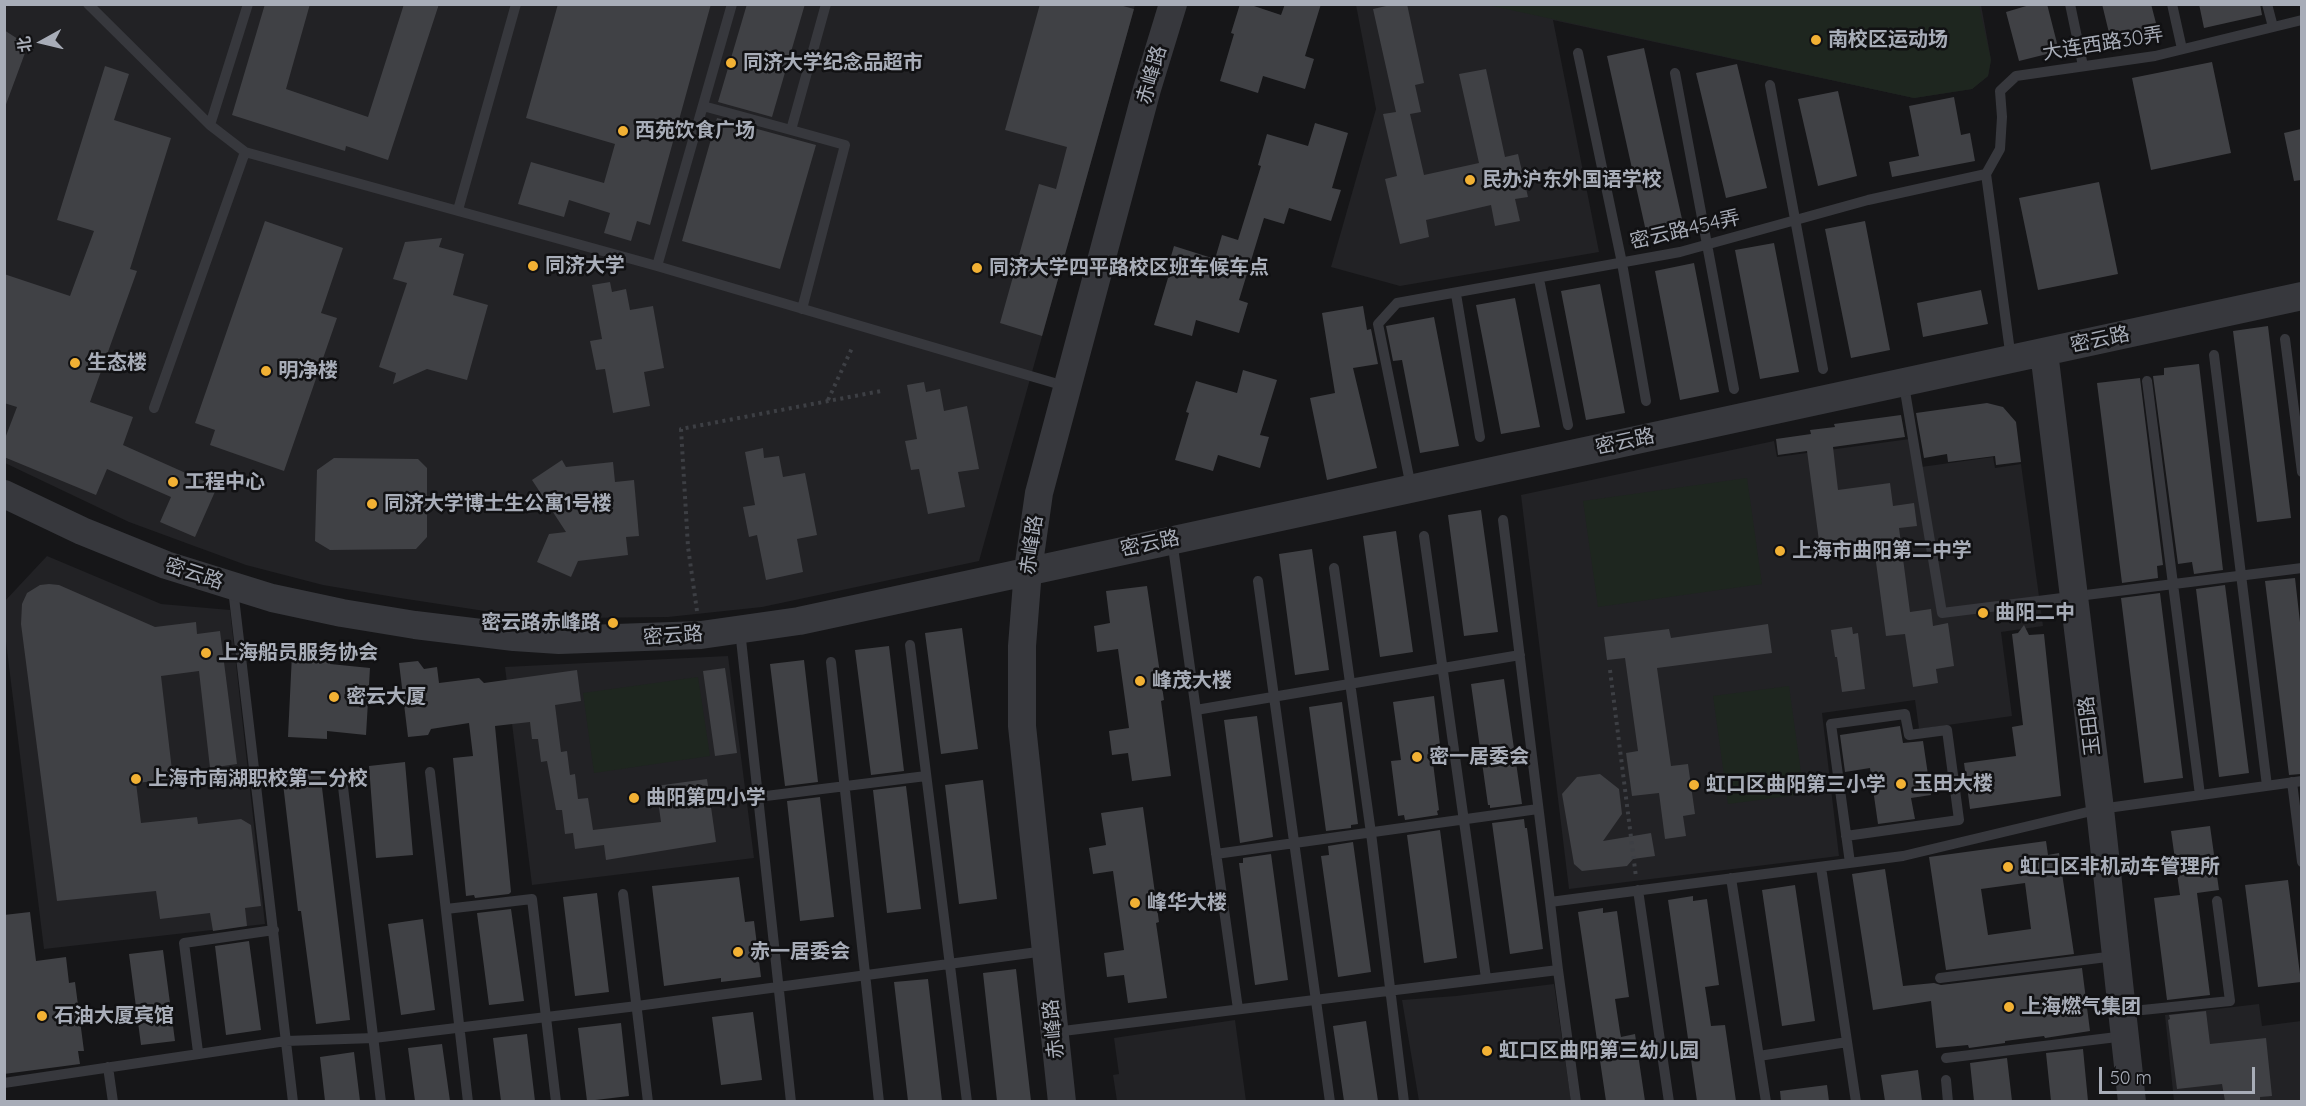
<!DOCTYPE html>
<html>
<head>
<meta charset="utf-8">
<style>
  body { margin:0 }
  #map { position:relative; width:2306px; height:1106px; overflow:hidden; background:#161618; font-family:Quicksand,"Noto Sans SC",sans-serif }
  canvas { display:block }
  .frame { position:absolute; inset:0; border:6px solid #a8adb8; pointer-events:none }
  .north { position:absolute; left:12px; top:12px; width:60px; height:60px; -webkit-text-stroke:4px #111113; paint-order:stroke; rotate:262deg; font-size:16px; font-weight:700; line-height:24px; text-align:center; color:#a8adb8 }
  .north::after { content:''; display:block; margin:auto; width:21px; height:27px; background:#a8adb8; clip-path:polygon(50% 0,100% 100%,50% 72%,0 100%) }
  .scale { position:absolute; left:2099px; top:1067px; width:156px; height:27px; box-sizing:border-box; border:3px solid #a8adb8; border-top:0; padding-left:8px; font-size:18px; line-height:21px; white-space:nowrap; color:#a8adb8; -webkit-text-stroke:4px #111113; paint-order:stroke }
</style>
</head>
<body>
<div id="map">
<canvas width="2306" height="1106"></canvas>
<div class="frame"></div>
<div class="north">北</div>
<div class="scale">50 m</div>
</div>
<script>
const context = document.querySelector('canvas').getContext('2d');
context.lineJoin = 'round';
function paint(path, color) {
  context.fillStyle = color;
  context.fill(path, 'evenodd');
}
function toPath(rows) {
  const path = new Path2D();
  for (const r of rows) {
    path.moveTo(r[0], r[1]);
    for (let i = 2; i < r.length; i += 2) path.lineTo(r[i], r[i + 1]);
  }
  return path;
}
function stroke(path, color, width, dash) {
  context.strokeStyle = color;
  context.lineWidth = width;
  context.lineCap = dash ? 'butt' : 'round';
  context.setLineDash(dash || []);
  context.stroke(path);
}
function label(font, color, halo, rows, align = 'center') {
  context.font = font + ' Quicksand,"Noto Sans SC",sans-serif';
  context.lineWidth = 5;
  context.setLineDash([]);
  context.textBaseline = 'middle';
  context.strokeStyle = halo;
  context.fillStyle = color;
  for (const [text, x, y, turn = 0] of rows) {
    context.save();
    context.translate(x, y);
    context.rotate((+turn || 0) * Math.PI / 180);
    context.textAlign = isNaN(turn) ? turn : align;
    if (halo) context.strokeText(text, 0, 0);
    context.fillText(text, 0, 0);
    context.restore();
  }
}
paint(toPath([
  [5,5,1135,5,979,561,762,607,668,617,576,618,491,612,400,598,323,585,246,565,129,522,5,463],
  [1356,5,1981,5,1991,60,1988,76,1972,89,1914,98,1553,20,1599,252,1400,286,1331,267,1376,109],
  [1917,438,1921,467,1993,457,1995,468,2021,464,2043,626,2001,632,2012,716,1919,729,1915,700,1822,713,1839,856,1569,889,1521,495,1774,441,1777,457],
  [47,556,161,604,230,610,265,924,44,949,5,634,4,602],
  [728,656,754,858,532,885,505,667],
  [1554,984,1571,1101,1419,1101,1402,1000,1456,996],
  [2259,1004,2262,1026,2301,1021,2301,1101,2174,1101,2165,1015],
  [1235,1020,1246,1101,1117,1101,1113,1075,1119,1074,1114,1038]
]), '#222225');
paint(toPath([
  [1488,5,1979,5,1991,60,1988,76,1972,89,1914,98],
  [1747,478,1762,584,1598,607,1583,501],
  [698,677,710,756,594,773,583,693],
  [1789,686,1804,794,1728,804,1713,696]
]), '#1e261f');
paint(toPath([
  [265,4,310,4,286,89,368,117,404,4,439,4,388,160,346,146,345,151,232,115],
  [558,4,711,4,650,225,637,221,631,241,604,233,610,213,569,200,564,217,518,204,531,162,604,183,615,144,526,118],
  [747,4,805,4,772,117,718,102],
  [1040,4,1116,4,1134,9,1042,336,1000,323,1039,184,1056,189,1067,147,1005,130],
  [1240,4,1248,4,1281,15,1285,4,1321,4,1305,56,1314,59,1305,89,1263,76,1258,93,1220,81,1234,34,1231,33],
  [1395,4,1407,4,1424,83,1415,85,1421,112,1410,114,1424,175,1479,163,1459,74,1486,69,1505,157,1518,154,1528,197,1515,199,1520,221,1495,226,1491,205,1426,220,1429,237,1400,244,1385,179,1397,176,1383,114,1396,112,1373,9],
  [2033,4,2047,4,2059,51,2019,61,2006,12],
  [2102,4,2151,4,2157,27,2110,37],
  [2199,4,2260,4,2262,15,2204,28],
  [4,30,21,41,25,53,5,107],
  [1644,48,1684,228,1647,236,1607,56],
  [2212,62,2231,153,2151,170,2132,78],
  [1737,64,1767,188,1726,198,1696,73],
  [105,66,129,74,114,120,171,138,130,269,137,271,90,402,133,417,123,445,217,487,195,537,160,522,171,497,107,469,96,495,4,457,4,441,17,407,4,403,4,274,70,296,94,231,57,220],
  [1838,91,1857,176,1818,186,1798,99],
  [1954,97,1961,135,1970,133,1975,161,1892,177,1889,162,1919,156,1909,106],
  [717,118,816,145,780,269,682,241],
  [1315,123,1348,133,1332,188,1341,190,1331,221,1289,208,1284,224,1264,218,1239,300,1248,303,1239,333,1196,320,1192,336,1154,325,1168,278,1165,277,1174,246,1215,259,1222,235,1238,240,1261,166,1258,165,1267,134,1308,146],
  [2301,129,2301,180,2294,181,2284,133],
  [2099,182,2118,274,2038,290,2019,198],
  [265,221,343,248,321,313,337,318,284,471,210,445,215,430,195,423],
  [1865,221,1890,350,1851,358,1825,229],
  [442,238,439,247,464,254,453,295,488,305,467,380,427,369,393,384,396,373,379,367,407,283,393,279,405,242],
  [1774,243,1799,372,1760,379,1735,250],
  [1694,263,1719,392,1680,400,1655,271],
  [610,282,612,292,626,289,630,310,653,306,664,368,644,372,650,406,613,413,605,369,596,370,590,341,602,339,592,285],
  [1600,284,1625,413,1586,420,1561,291],
  [1981,290,1988,324,1923,337,1917,303],
  [1515,298,1540,427,1501,434,1476,305],
  [1363,306,1367,330,1371,329,1378,364,1353,368,1377,468,1327,480,1310,398,1335,393,1322,313],
  [1434,317,1459,446,1420,453,1402,360,1393,361,1386,326],
  [2268,326,2291,518,2257,522,2233,331],
  [2199,364,2223,570,2194,574,2192,562,2178,564,2153,376,2164,375,2164,368],
  [1243,370,1277,380,1260,435,1269,437,1260,468,1218,455,1213,471,1175,460,1189,413,1186,412,1196,381,1237,393],
  [2140,378,2163,565,2157,566,2158,578,2122,583,2097,383],
  [924,382,926,392,940,389,944,411,967,406,979,469,958,472,965,507,928,514,919,469,911,470,905,441,917,439,907,385],
  [1987,403,2003,407,2016,422,2021,462,1996,465,1995,456,1948,462,1947,454,1924,458,1916,413],
  [1901,415,1905,437,1833,447,1838,490,1890,483,1893,506,1914,503,1917,526,1899,528,1910,612,1931,609,1933,626,1948,623,1954,666,1936,669,1938,683,1913,687,1905,634,1886,636,1873,540,1822,548,1821,541,1819,541,1807,451,1778,455,1776,439,1811,434,1810,430,1835,427,1834,424],
  [763,448,764,458,779,456,783,477,805,473,817,535,797,539,803,572,766,580,757,535,749,537,743,507,755,505,745,452],
  [334,458,418,459,427,468,427,537,416,549,330,550,315,541,317,470],
  [562,460,566,467,613,462,615,482,634,480,639,536,626,537,628,555,578,561,571,577,537,562,549,534,566,532,532,480],
  [1481,510,1498,632,1464,636,1448,515],
  [1396,531,1413,652,1380,657,1363,536],
  [1312,549,1329,670,1295,675,1279,554],
  [2295,578,2301,631,2301,774,2289,775,2265,581],
  [49,584,59,585,155,627,196,622,197,634,220,631,237,764,210,768,199,671,161,676,173,779,136,783,141,823,197,817,198,824,241,819,251,825,261,906,245,908,247,926,213,931,210,913,160,919,156,891,57,901,21,624,22,604,27,593,40,585],
  [2225,585,2249,773,2219,777,2196,589],
  [1147,586,1164,700,1161,701,1171,776,1132,781,1128,753,1112,755,1109,731,1129,728,1118,649,1097,652,1094,626,1110,623,1106,591],
  [2160,593,2183,778,2144,783,2121,598],
  [1768,624,1772,653,1657,668,1671,766,1688,764,1695,814,1683,816,1686,836,1665,839,1659,793,1632,796,1626,753,1638,751,1625,658,1607,660,1604,637,1669,629,1671,638],
  [2024,625,2029,635,2044,634,2061,796,1970,809,1964,763,2016,756,2012,727,2023,725,2012,634,2018,633],
  [1852,627,1853,634,1858,633,1865,689,1842,692,1837,657,1835,657,1831,630],
  [962,628,978,749,941,754,925,633],
  [889,646,904,771,871,775,855,650],
  [292,654,331,657,330,664,370,668,366,735,327,731,327,739,288,737],
  [804,660,818,782,785,786,770,664],
  [418,661,424,669,437,667,439,683,479,678,484,683,577,670,581,701,555,705,561,752,567,751,570,775,575,774,578,799,588,798,593,830,661,822,656,786,707,779,716,842,606,860,604,845,575,849,573,833,565,834,562,810,556,810,547,761,541,762,538,739,532,739,530,722,495,726,511,892,509,894,475,898,474,895,466,896,453,758,473,756,469,723,431,729,428,735,408,737,399,663],
  [725,668,737,753,715,756,703,671],
  [1504,679,1522,804,1490,808,1490,805,1488,805,1471,684],
  [1434,696,1441,753,1432,755,1439,810,1437,811,1438,815,1405,820,1404,815,1398,816,1391,761,1401,760,1393,702],
  [1342,702,1358,824,1351,825,1351,828,1326,831,1309,707],
  [1257,716,1273,837,1240,843,1224,720],
  [1900,726,1903,743,1923,741,1931,795,1911,798,1915,819,1878,824,1870,768,1845,772,1840,735],
  [405,762,413,855,376,858,369,766],
  [320,771,350,1020,316,1024,301,911,298,911,282,775],
  [1600,774,1619,789,1622,814,1603,841,1651,833,1655,856,1633,859,1627,866,1582,871,1574,864,1562,794,1577,777],
  [983,780,997,899,959,904,945,785],
  [906,786,921,909,887,913,873,790],
  [820,797,834,917,800,921,787,801],
  [1143,807,1159,922,1156,923,1167,998,1128,1003,1124,975,1107,977,1104,953,1124,950,1113,871,1093,874,1089,848,1106,845,1101,813],
  [1524,819,1525,828,1527,828,1543,949,1510,954,1492,823],
  [2210,826,2219,890,2197,893,2210,995,2167,1000,2154,898,2180,895,2171,831],
  [1440,830,1457,958,1424,963,1407,835],
  [2046,841,2048,855,2059,853,2074,954,1946,970,1929,857],
  [2025,883,2031,929,1988,935,1981,889],
  [1353,842,1371,972,1338,977,1321,856,1329,855,1328,846],
  [1271,854,1288,980,1255,985,1239,863,1243,863,1243,858],
  [1885,869,1903,986,1934,983,1941,985,2082,968,2090,1031,2045,1038,2044,1036,2005,1041,2005,1043,1969,1048,1968,1045,1936,1048,1931,1001,1873,1010,1852,874],
  [739,877,745,922,754,921,761,977,721,982,721,978,664,986,652,886],
  [2288,880,2301,982,2258,987,2245,885],
  [1795,885,1815,1021,1782,1026,1762,890],
  [597,893,609,992,575,996,563,897],
  [1693,896,1693,901,1707,899,1719,985,1705,987,1711,1026,1725,1025,1736,1101,1697,1101,1668,900],
  [1603,908,1603,913,1617,911,1629,997,1615,999,1620,1032,1621,1037,1635,1034,1645,1101,1606,1101,1578,912],
  [511,909,524,1001,489,1005,477,913],
  [30,912,36,961,66,957,69,983,75,982,84,1051,78,1051,80,1064,4,1074,4,915],
  [423,919,435,1010,401,1015,388,924],
  [249,941,261,1030,226,1035,215,946],
  [163,950,175,1041,141,1045,129,954],
  [1016,969,1031,1101,997,1101,983,973],
  [928,979,942,1101,908,1101,894,982],
  [2206,1011,2210,1044,2266,1038,2272,1096,2260,1097,2260,1101,2225,1101,2222,1084,2177,1089,2168,1020,2170,1019,2169,1015],
  [753,1012,762,1080,721,1085,712,1017],
  [1366,1021,1378,1101,1344,1101,1333,1026],
  [621,1023,629,1096,587,1101,578,1028],
  [527,1034,535,1101,501,1101,493,1038],
  [442,1044,450,1101,415,1101,408,1048],
  [2083,1049,2088,1101,2051,1101,2046,1053],
  [354,1052,360,1101,325,1101,320,1057],
  [2007,1058,2012,1101,1974,1101,1970,1063],
  [1918,1070,1922,1101,1885,1101,1881,1075],
  [1827,1085,1829,1101,1781,1101,1780,1091]
]), '#404145');
stroke(toPath([
  [828,400,852,348],
  [697,611,688,547,681,429,881,391],
  [1610,670,1636,877]
]), '#3d3f44', 4, [3, 4.5]);
stroke(toPath([
  [88,4,210,125,245,152,657,266,1068,387],
  [2070,4,2083,66],
  [2172,4,2182,49],
  [2267,4,2273,27],
  [1578,53,1622,263,1646,401],
  [1675,73,1734,389],
  [1770,85,1823,369],
  [703,106,791,130],
  [210,125,248,4],
  [1986,174,2000,149,2002,117,2000,91,2016,76,2155,56,2302,20],
  [458,210,516,4],
  [657,266,732,4],
  [1539,279,1568,425],
  [1456,294,1480,437],
  [802,309,845,145,791,130,826,4],
  [2285,339,2302,472],
  [2214,355,2267,786],
  [2147,381,2200,795],
  [1904,385,1942,613,2302,568],
  [154,408,245,152],
  [1411,487,1378,324,1397,303,1680,252,1868,200,1986,174,2011,359],
  [1503,520,1550,902],
  [1424,536,1486,978],
  [1172,540,1238,1009],
  [1334,568,1371,833,1404,1102],
  [1258,581,1330,1102],
  [233,589,293,1102],
  [740,630,791,1102],
  [910,645,967,1102],
  [831,662,879,1102],
  [1196,710,1520,655],
  [430,772,468,1102],
  [2292,782,2302,862],
  [343,787,381,1102],
  [758,797,926,776],
  [1846,836,1959,820,1947,730,1909,735,1905,714,1831,724,1850,863],
  [1216,854,1538,809],
  [1821,867,1856,1102],
  [1731,878,1766,1102],
  [1638,890,1669,1102],
  [623,894,648,1102],
  [446,909,532,899,556,1102],
  [1558,970,1576,1102],
  [1940,978,2115,956],
  [2123,1012,2230,1001,2217,901],
  [1055,1032,1558,970,1550,902,1903,856,2100,809,2302,781],
  [198,1052,184,943,274,930],
  [1759,1056,1847,1042],
  [1946,1058,2125,1036],
  [108,1067,113,1102],
  [1946,1080,1948,1102],
  [4,1083,286,1041,374,1038,637,1006,1045,951]
]), '#37383d', 10);
stroke(toPath([
  [2044,352,2100,809,2132,1102],
  [4,494,82,531,166,565,272,598,342,613,415,625,514,637,559,640,701,635,799,621,855,609,2302,296],
  [1062,1102,1022,726,1022,646,1028,570,1039,493,1147,89,1173,4]
]), '#37383d', 28);
for (const [x, y, r, color] of [
  [1816,40,6,"#f2b134"],
  [731,63,6,"#f2b134"],
  [623,131,6,"#f2b134"],
  [1470,180,6,"#f2b134"],
  [533,266,6,"#f2b134"],
  [977,268,6,"#f2b134"],
  [75,363,6,"#f2b134"],
  [266,371,6,"#f2b134"],
  [173,482,6,"#f2b134"],
  [372,504,6,"#f2b134"],
  [1780,551,6,"#f2b134"],
  [1983,613,6,"#f2b134"],
  [613,623,6,"#f2b134"],
  [206,653,6,"#f2b134"],
  [1140,681,6,"#f2b134"],
  [334,697,6,"#f2b134"],
  [1417,757,6,"#f2b134"],
  [136,779,6,"#f2b134"],
  [1901,784,6,"#f2b134"],
  [1694,785,6,"#f2b134"],
  [634,798,6,"#f2b134"],
  [2008,867,6,"#f2b134"],
  [1135,903,6,"#f2b134"],
  [738,952,6,"#f2b134"],
  [2009,1007,6,"#f2b134"],
  [42,1016,6,"#f2b134"],
  [1487,1051,6,"#f2b134"]
]) {
  const dot = new Path2D();
  dot.arc(x, y, r, 0, 2 * Math.PI);
  context.fillStyle = color;
  context.fill(dot);
  stroke(dot, '#111113', 2);
}
label('bold 20px', '#a8adb8', '#111113', [
  ["南校区运动场",1828,40],
  ["同济大学纪念品超市",743,63],
  ["西苑饮食广场",635,131],
  ["民办沪东外国语学校",1482,180],
  ["同济大学",545,266],
  ["同济大学四平路校区班车候车点",989,268],
  ["生态楼",87,363],
  ["明净楼",278,371],
  ["工程中心",185,482],
  ["同济大学博士生公寓1号楼",384,504],
  ["上海市曲阳第二中学",1792,551],
  ["曲阳二中",1995,613],
  ["密云路赤峰路",601,623,"right"],
  ["上海船员服务协会",218,653],
  ["峰茂大楼",1152,681],
  ["密云大厦",346,697],
  ["密一居委会",1429,757],
  ["上海市南湖职校第二分校",148,779],
  ["玉田大楼",1913,784],
  ["虹口区曲阳第三小学",1706,785],
  ["曲阳第四小学",646,798],
  ["虹口区非机动车管理所",2020,867],
  ["峰华大楼",1147,903],
  ["赤一居委会",750,952],
  ["上海燃气集团",2021,1007],
  ["石油大厦宾馆",54,1016],
  ["虹口区曲阳第三幼儿园",1499,1051]
], 'left');
label('20px', '#a8adb8', '#111113', [
  ["大连西路30弄",2103,44,-9],
  ["赤峰路",1152,75,-74],
  ["密云路454弄",1685,230,-13],
  ["密云路",2100,340,-12],
  ["密云路",1625,442,-12],
  ["密云路",1150,544,-12],
  ["赤峰路",1032,545,-82],
  ["密云路",194,574,18],
  ["密云路",673,636,-4],
  ["玉田路",2090,726,-97],
  ["赤峰路",1054,1029,-96]
]);
</script>
</body>
</html>
